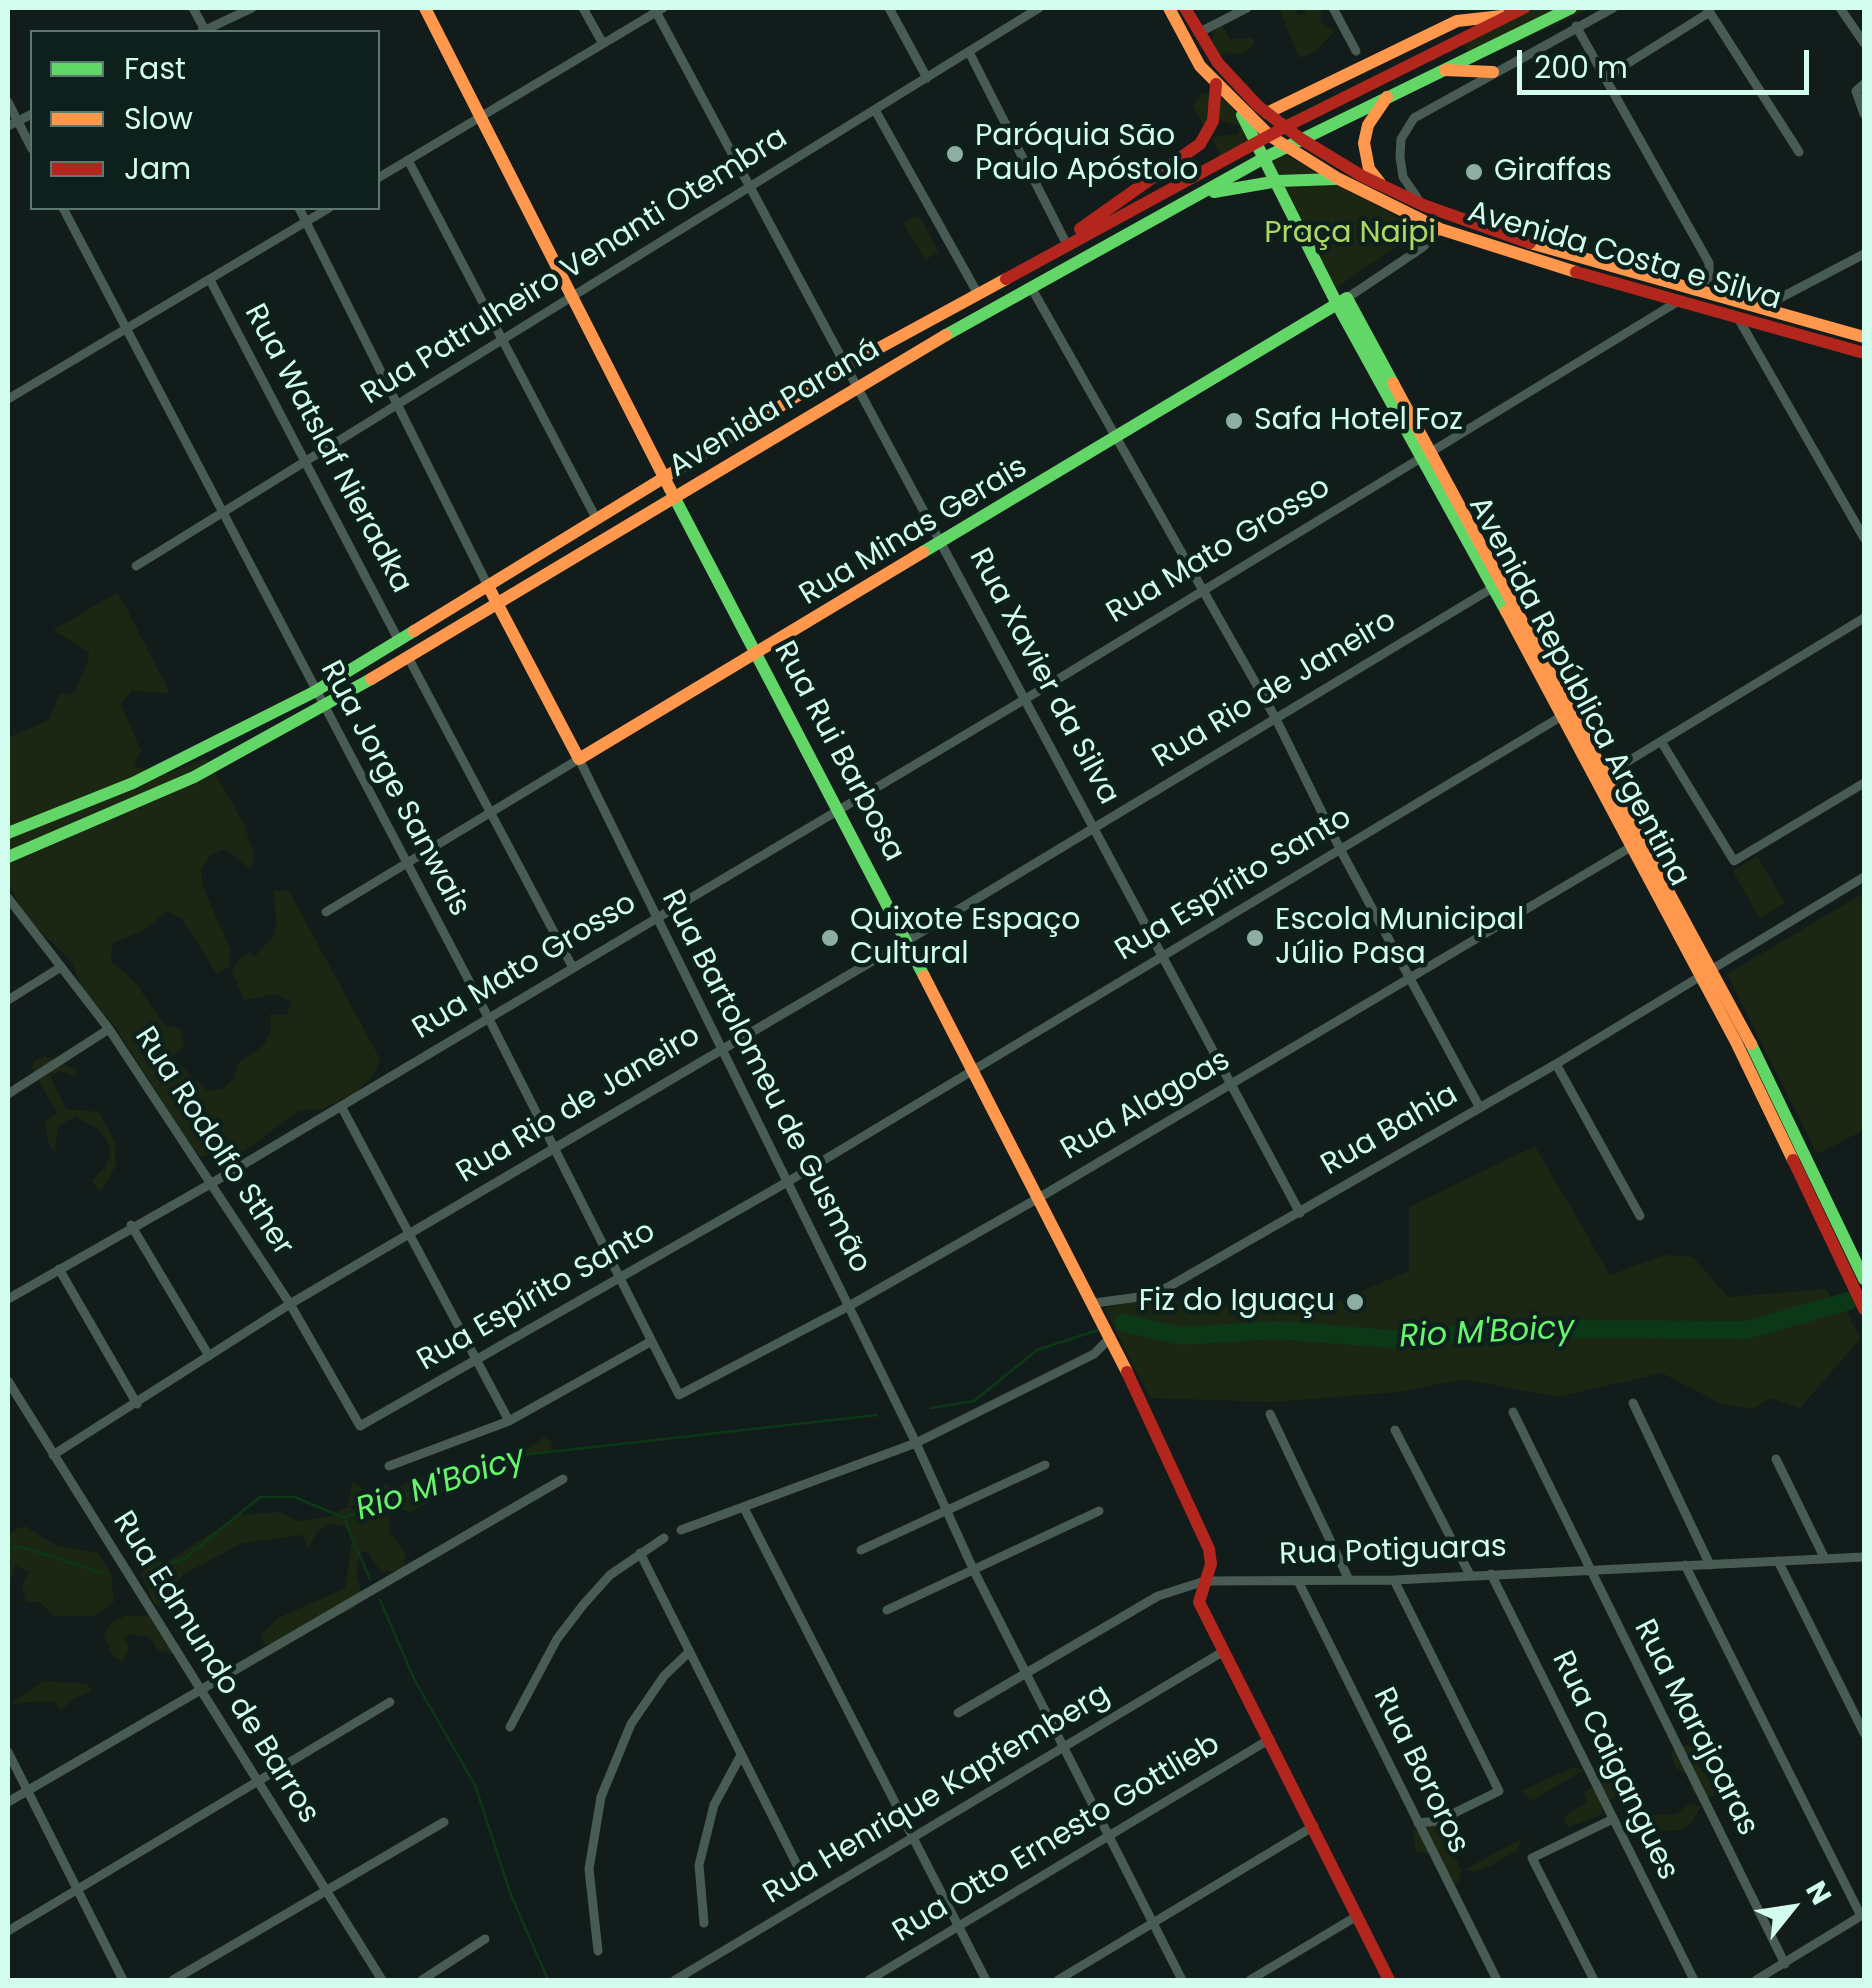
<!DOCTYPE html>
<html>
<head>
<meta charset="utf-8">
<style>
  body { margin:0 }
  #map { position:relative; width:1872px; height:1988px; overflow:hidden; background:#121c1a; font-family:Poppins,sans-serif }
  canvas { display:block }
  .frame { position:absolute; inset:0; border:10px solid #d1fcee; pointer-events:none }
  .legend { position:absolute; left:30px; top:30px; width:350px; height:180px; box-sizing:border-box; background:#0e201c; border:2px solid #5c7870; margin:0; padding:12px 18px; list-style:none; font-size:30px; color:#d1fcee }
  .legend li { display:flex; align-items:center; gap:20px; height:50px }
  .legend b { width:50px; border:2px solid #5c7870 }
  .north { position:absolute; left:1742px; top:1858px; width:100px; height:100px; -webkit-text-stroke:8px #0e201c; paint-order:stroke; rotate:60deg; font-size:28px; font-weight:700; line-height:40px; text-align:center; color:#d1fcee }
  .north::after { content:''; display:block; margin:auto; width:35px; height:45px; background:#d1fcee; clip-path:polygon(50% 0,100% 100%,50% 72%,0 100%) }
  .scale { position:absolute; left:1517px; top:50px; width:292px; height:45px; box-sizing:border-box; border:5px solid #d1fcee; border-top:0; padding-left:12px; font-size:30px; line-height:35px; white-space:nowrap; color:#d1fcee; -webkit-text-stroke:8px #0e201c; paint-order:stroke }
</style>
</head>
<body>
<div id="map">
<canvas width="1872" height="1988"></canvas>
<div class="frame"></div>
<ul class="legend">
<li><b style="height:12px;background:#63d668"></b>Fast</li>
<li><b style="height:12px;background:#ff974d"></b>Slow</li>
<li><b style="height:12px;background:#b3261e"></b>Jam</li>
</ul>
<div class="north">N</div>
<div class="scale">200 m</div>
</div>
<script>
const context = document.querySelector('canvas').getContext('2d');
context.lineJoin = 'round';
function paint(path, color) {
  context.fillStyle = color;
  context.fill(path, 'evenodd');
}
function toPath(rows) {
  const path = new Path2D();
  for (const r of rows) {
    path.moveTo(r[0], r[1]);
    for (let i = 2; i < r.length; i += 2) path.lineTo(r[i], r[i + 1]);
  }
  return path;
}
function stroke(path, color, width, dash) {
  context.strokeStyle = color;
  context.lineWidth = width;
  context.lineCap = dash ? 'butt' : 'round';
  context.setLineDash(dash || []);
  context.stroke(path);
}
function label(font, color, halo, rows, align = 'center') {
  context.font = font + ' Poppins,sans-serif';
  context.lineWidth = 9;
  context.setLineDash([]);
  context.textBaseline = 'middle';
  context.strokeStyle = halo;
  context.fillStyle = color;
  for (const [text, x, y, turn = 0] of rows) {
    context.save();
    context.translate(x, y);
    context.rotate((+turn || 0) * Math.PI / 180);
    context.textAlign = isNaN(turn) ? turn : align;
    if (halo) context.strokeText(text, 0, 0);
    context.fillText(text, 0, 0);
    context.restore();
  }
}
paint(toPath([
  [1279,8,1294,8,1299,15,1306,14,1303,8,1323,8,1320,22,1335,31,1315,52,1299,58],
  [1502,8,1591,8,1504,49,1471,56,1463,43,1486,17],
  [1222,26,1230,39,1253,38,1254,45,1241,55,1224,52,1221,56,1212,39,1216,27],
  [1202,93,1229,101,1248,136,1247,143,1221,158,1212,137,1238,134,1240,126,1220,120,1205,128,1193,106],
  [1286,155,1420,230,1336,288,1273,162],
  [918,215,939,252,925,260,903,223],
  [118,592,170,693,132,691,121,704,141,751,134,766,168,774,206,758,243,822,254,854,251,870,226,849,210,855,201,869,203,887,230,949,230,966,217,974,182,919,167,911,143,931,113,943,110,960,135,982,164,1025,181,1029,184,1046,172,1057,207,1091,223,1089,235,1078,238,1063,264,1045,271,1031,270,1014,286,1015,292,1002,275,994,244,1000,232,972,240,958,251,952,254,957,273,937,277,921,273,891,289,891,380,1059,374,1075,355,1093,324,1108,299,1111,236,1157,217,1150,216,1158,209,1154,202,1158,193,1149,116,1028,81,986,71,961,25,916,8,883,8,738,49,720,60,693,69,696,75,691,88,661,89,652,53,630],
  [1757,856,1785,903,1759,918,1733,871],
  [1864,893,1864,1130,1817,1154,1727,974],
  [45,1056,78,1070,75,1076,60,1071,50,1076,66,1109,99,1112,115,1142,116,1165,101,1192,91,1181,107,1166,111,1149,101,1131,76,1116,58,1126,55,1152,48,1142,45,1122,57,1113,32,1069,34,1061],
  [1535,1146,1610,1275,1664,1255,1693,1257,1728,1297,1824,1289,1847,1312,1860,1339,1800,1408,1770,1398,1753,1409,1720,1403,1662,1373,1558,1397,1463,1379,1399,1392,1273,1402,1150,1398,1104,1308,1168,1295,1196,1305,1327,1306,1409,1271,1409,1207],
  [544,1437,551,1442,551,1450,501,1461,411,1512,380,1503,348,1506,368,1519,382,1513,389,1516,390,1533,405,1553,404,1570,381,1572,368,1552,360,1552,356,1577,362,1593,355,1608,270,1645,263,1643,261,1635,278,1618,345,1588,352,1541,345,1526,328,1524,316,1533,308,1550,303,1535,242,1543,183,1575,172,1589,176,1606,167,1610,154,1603,144,1581,141,1573,150,1560,167,1562,239,1515,280,1512,300,1522,333,1515,347,1507,353,1481,372,1497,385,1485,403,1486,414,1475,438,1483,454,1481,497,1458,524,1451],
  [25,1526,55,1545,98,1553,111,1574,114,1602,94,1616,53,1616,40,1602,26,1602,22,1586,29,1572,15,1565,8,1592,8,1533],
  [153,1615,175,1650,173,1654,158,1650,149,1637,130,1634,124,1638,129,1649,123,1662,113,1656,104,1636,109,1624,124,1616],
  [44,1681,87,1684,92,1691,71,1700,60,1712,55,1701,11,1703],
  [1679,1745,1695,1746,1695,1762,1719,1790,1714,1796,1702,1799,1694,1794,1687,1775,1676,1768,1671,1753],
  [1574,1767,1584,1770,1531,1801,1521,1791],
  [1600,1782,1633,1782,1636,1788,1607,1801,1599,1816,1568,1827,1564,1821,1568,1813,1587,1803,1584,1792],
  [1689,1804,1701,1806,1691,1824,1679,1830,1652,1831,1651,1815,1676,1814],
  [1423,1824,1445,1828,1451,1834,1449,1847,1462,1870,1459,1881,1451,1885,1436,1854,1416,1852,1413,1831],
  [1521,1839,1517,1851,1488,1867,1473,1872,1466,1869]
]), '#1c2713');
stroke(toPath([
  [931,1408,974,1401,1037,1350,1098,1330],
  [345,1521,370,1579],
  [8,1548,22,1547,102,1573],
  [150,1570,185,1558,260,1497,295,1497,344,1518,505,1457,877,1415],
  [380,1600,415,1681,475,1785,511,1895,548,1980]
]), '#0d3817', 2.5);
stroke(toPath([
  [1124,1323,1181,1336,1276,1330,1405,1340,1496,1329,1746,1330,1849,1301]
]), '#0d3817', 18);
stroke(toPath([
  [193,8,206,32],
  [583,8,602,42],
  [654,8,1300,1213],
  [889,8,927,78],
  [1333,8,1356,51],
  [1707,8,1799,152],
  [1840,8,1864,43],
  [1576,26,1709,263,1709,277,1694,291],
  [201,32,252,8],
  [1198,33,1247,8],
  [969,52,1064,239],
  [1606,77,1710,12],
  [1864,84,1856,91,1864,114],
  [8,102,32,149],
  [875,110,978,294],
  [8,126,32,114],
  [408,160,597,520],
  [378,178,663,8],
  [1418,199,1403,177,1400,157,1401,139,1414,118,1613,8],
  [63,208,488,1017,679,1395,849,1306,1042,1196,1636,844],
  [299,208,488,586],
  [210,280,399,641],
  [1032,289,1276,719,1341,851,1480,1108],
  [1347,298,1423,247,1440,229],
  [1763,307,1864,254],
  [1738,318,1864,538],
  [8,399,329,208],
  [136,566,1039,8],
  [409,659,573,968],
  [1662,743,1734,861,1864,783],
  [1607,774,1864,618],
  [8,898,109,1029,290,1304,360,1426,789,1181,1567,713],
  [326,912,579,759,916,1443,974,1571,1182,1980],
  [8,1000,61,967],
  [1556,1064,1640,1216],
  [8,1094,109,1029],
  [341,1106,509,1421],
  [131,1225,209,1356],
  [59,1269,137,1404],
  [8,1299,212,1183,1027,698,1677,302],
  [1095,1303,1153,1295,1170,1286,1556,1064,1864,877],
  [8,1381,382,1980],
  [1633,1403,1710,1565],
  [1513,1412,1785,1964],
  [1270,1414,1349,1580],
  [1395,1430,1470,1575],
  [53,1455,290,1304,908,940,1499,584],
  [1776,1459,1825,1559],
  [389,1466,509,1421,650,1342],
  [744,1508,986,1980],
  [681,1530,916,1443,1094,1354,1111,1337],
  [861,1550,1045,1465],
  [640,1553,797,1865],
  [1778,1561,1864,1733],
  [1685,1565,1861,1916],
  [1491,1574,1694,1980],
  [1394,1580,1499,1791,1438,1821,1418,1823],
  [1299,1583,1497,1980],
  [887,1610,1099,1511],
  [958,1713,1158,1596,1205,1581,1394,1580,1864,1557],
  [510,1727,557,1639,583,1605,610,1575,664,1538],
  [8,1752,123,1980],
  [8,1802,563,1479],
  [704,1923,699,1865,714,1805,741,1755],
  [8,1931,390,1702],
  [598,1951,589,1869,601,1797,631,1724,664,1676,689,1652],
  [173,1980,444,1822],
  [422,1980,485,1939],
  [675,1980,1224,1651],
  [869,1980,1270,1739],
  [1058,1980,1314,1826],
  [1250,1980,1357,1916],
  [1594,1980,1532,1858,1611,1820],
  [1756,1980,1864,1914]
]), '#485c54', 9);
stroke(toPath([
  [1242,115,1337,304,1506,611],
  [1214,192,1278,181,1335,179],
  [946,335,1266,157,1571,8],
  [670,489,924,976],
  [923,552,1347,298,1393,383],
  [8,833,133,783,314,692,414,631],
  [8,857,194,777,371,679],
  [1751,1044,1864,1279]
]), '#63d668', 12);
stroke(toPath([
  [425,8,670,489],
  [1169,8,1200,66,1270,136,1339,179,1440,229,1576,272],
  [1445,70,1493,72],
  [1267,113,1457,21,1502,16],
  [1380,183,1369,169,1364,143,1368,125,1387,97],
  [1530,243,1864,337],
  [1393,383,1751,1044],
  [488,586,579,759,923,552],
  [1506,611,1736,1042,1793,1160],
  [414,631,846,366,1006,279],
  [371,679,946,335],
  [924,976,1127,1372]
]), '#ff974d', 12);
stroke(toPath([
  [1185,8,1218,63,1258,106,1301,139,1362,176,1423,205,1530,243],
  [1080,229,1200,144,1213,121,1216,84],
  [1576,272,1864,353],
  [1006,279,1285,127,1524,8],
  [1793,1160,1864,1309],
  [1127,1372,1209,1549,1211,1564,1199,1602,1389,1980]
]), '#b3261e', 12);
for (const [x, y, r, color] of [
  [955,154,10,"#8eaea4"],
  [1474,172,10,"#8eaea4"],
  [1234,421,10,"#8eaea4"],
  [830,938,10,"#8eaea4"],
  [1255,938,10,"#8eaea4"],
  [1355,1302,10,"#8eaea4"]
]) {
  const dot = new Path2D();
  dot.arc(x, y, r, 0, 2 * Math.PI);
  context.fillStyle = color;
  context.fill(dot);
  stroke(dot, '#0e201c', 4);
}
label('30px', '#d1fcee', '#0e201c', [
  ["Paróquia São",975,137],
  ["Paulo Apóstolo",975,171],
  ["Giraffas",1494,172],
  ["Safa Hotel Foz",1254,421],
  ["Quixote Espaço",850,921],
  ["Cultural",850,955],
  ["Escola Municipal",1275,921],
  ["Júlio Pasa",1275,955],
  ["Fiz do Iguaçu",1335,1302,"right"]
], 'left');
label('30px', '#b0d663', '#0e201c', [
  ["Praça Naipi",1350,234]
]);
label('30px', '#d1fcee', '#0e201c', [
  ["Avenida Costa e Silva",1624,257,16],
  ["Rua Patrulheiro Venanti Otembra",575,267,-32],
  ["Avenida Paraná",775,409,-31],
  ["Rua Watslaf Nieradka",327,449,62],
  ["Rua Minas Gerais",914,532,-31],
  ["Rua Mato Grosso",1219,551,-31],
  ["Rua Xavier da Silva",1043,677,62],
  ["Rua Rio de Janeiro",1275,690,-31],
  ["Avenida República Argentina",1578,692,62],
  ["Rua Rui Barbosa",838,752,62],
  ["Rua Jorge Sanwais",394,789,62],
  ["Rua Espírito Santo",1234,885,-31],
  ["Rua Mato Grosso",525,967,-31],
  ["Rua Bartolomeu de Gusmão",765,1082,63],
  ["Rua Rio de Janeiro",579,1105,-31],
  ["Rua Alagoas",1146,1106,-30],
  ["Rua Bahia",1390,1131,-30],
  ["Rua Rodolfo Sther",213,1142,57],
  ["Rua Espírito Santo",537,1297,-30],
  ["Rua Potiguaras",1393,1552,-2],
  ["Rua Edmundo de Barros",215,1668,58],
  ["Rua Marajoaras",1695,1728,63],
  ["Rua Caigangues",1614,1766,64],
  ["Rua Bororos",1420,1771,64],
  ["Rua Henrique Kapfemberg",937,1795,-31],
  ["Rua Otto Ernesto Gottlieb",1057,1839,-31]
]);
label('italic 32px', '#67f46c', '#0e201c', [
  ["Rio M'Boicy",1487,1334,-3],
  ["Rio M'Boicy",441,1485,-18]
]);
</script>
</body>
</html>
